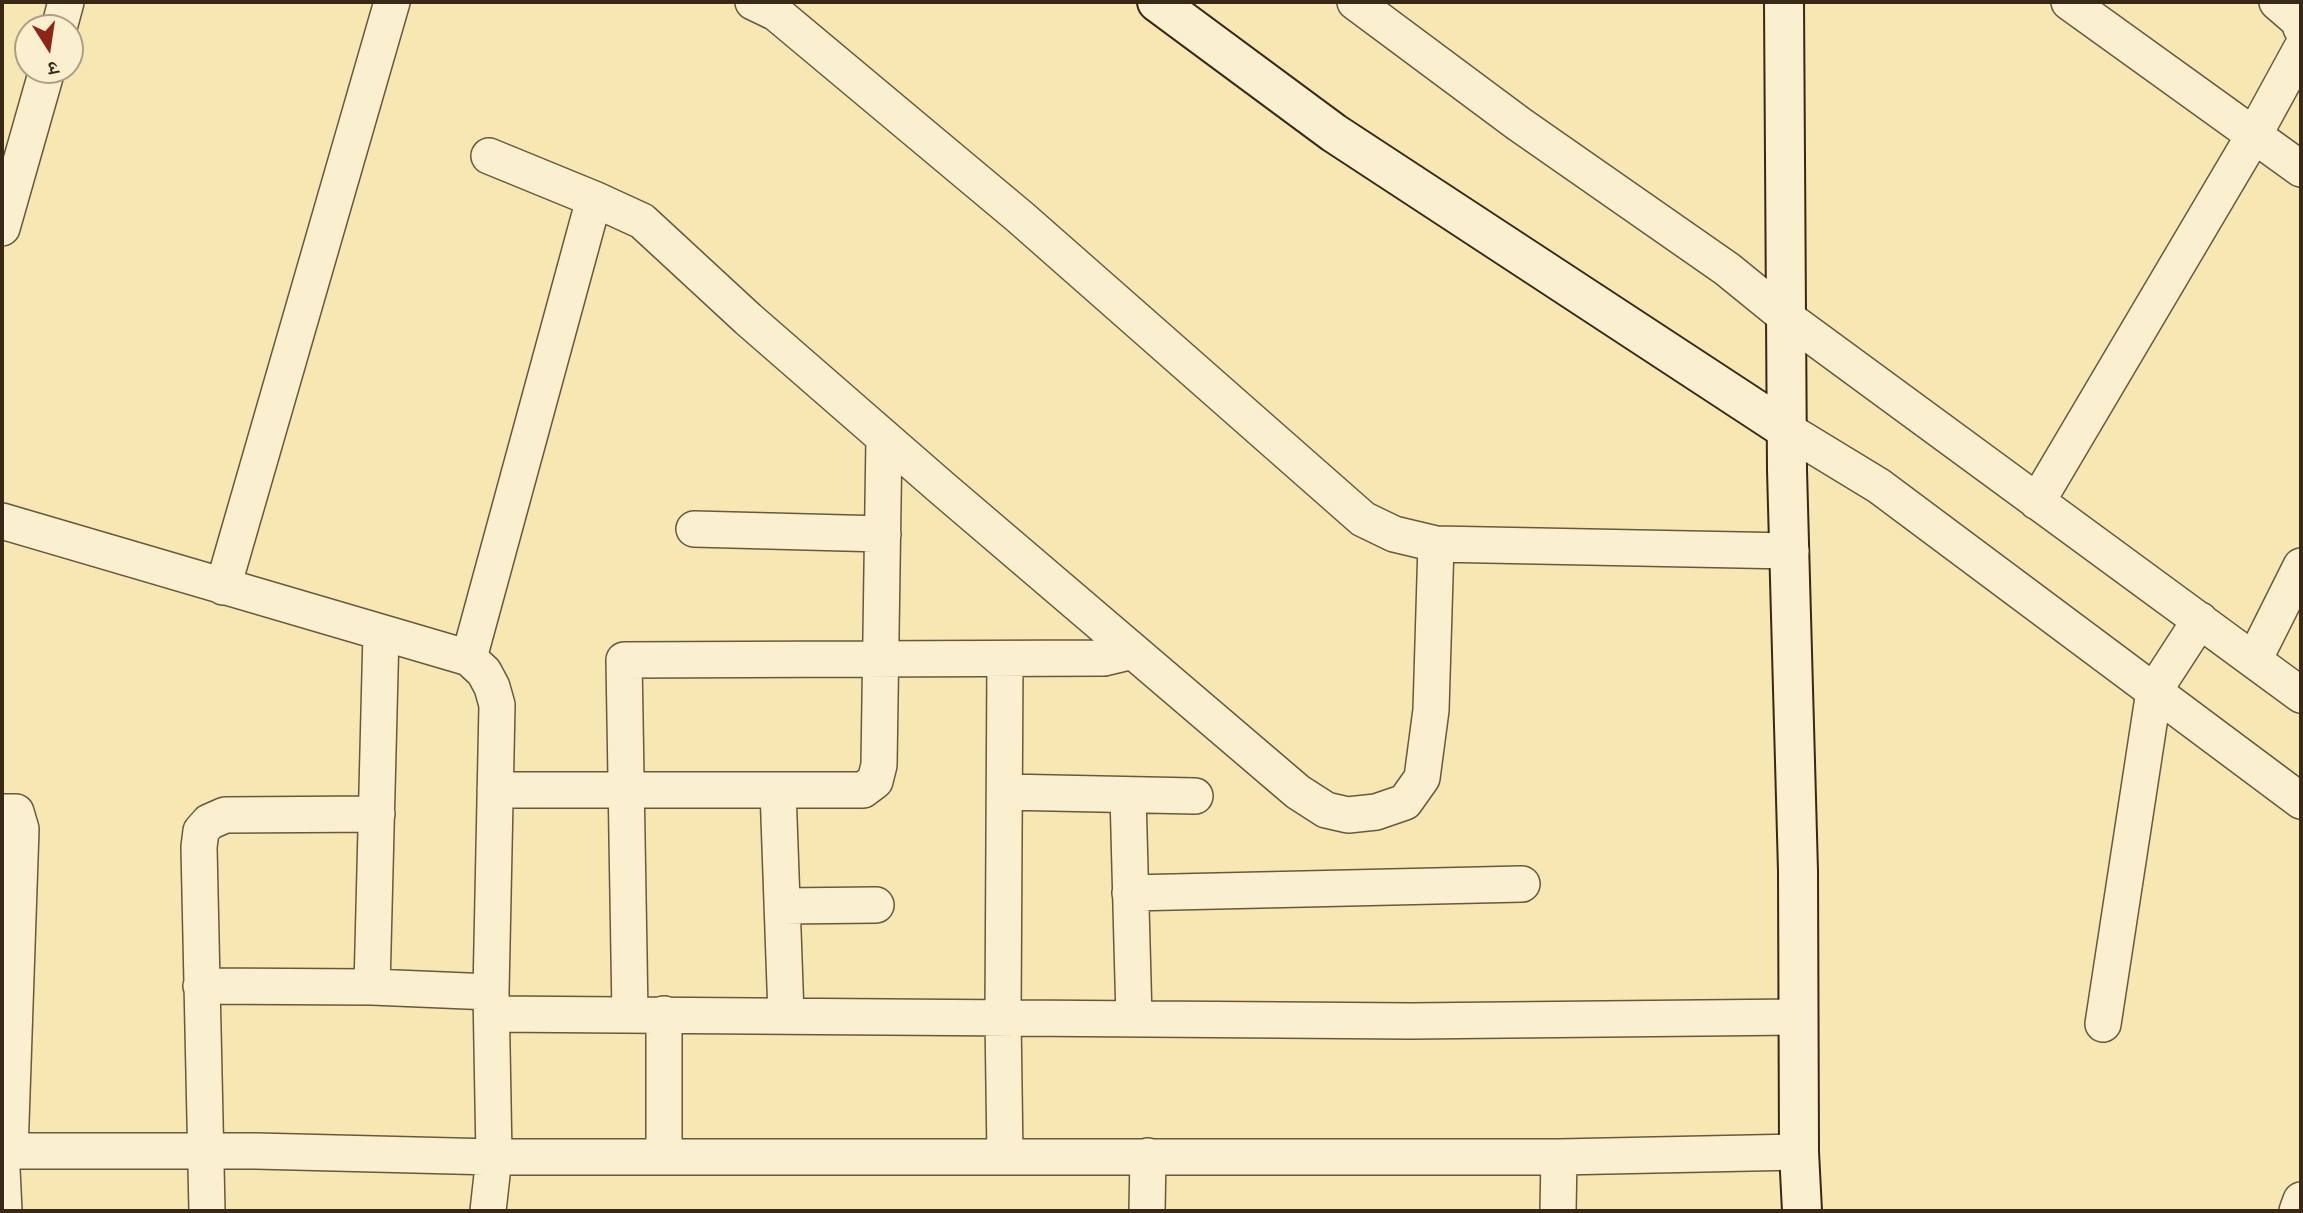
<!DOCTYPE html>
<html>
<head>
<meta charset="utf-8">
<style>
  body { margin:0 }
  #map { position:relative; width:2303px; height:1213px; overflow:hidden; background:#f7e7b3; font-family:"EB Garamond","Noto Serif Devanagari",serif }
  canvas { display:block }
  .frame { position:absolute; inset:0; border:4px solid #3a2817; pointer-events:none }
  .north { position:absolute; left:14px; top:14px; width:70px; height:70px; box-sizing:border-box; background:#faefce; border:2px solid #ad9f85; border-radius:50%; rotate:168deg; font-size:19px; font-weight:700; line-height:28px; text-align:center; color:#3a2817 }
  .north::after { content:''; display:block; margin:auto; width:24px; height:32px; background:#8f2418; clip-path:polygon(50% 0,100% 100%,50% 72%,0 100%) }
</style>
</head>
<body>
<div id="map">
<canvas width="2303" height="1213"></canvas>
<div class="frame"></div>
<div class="north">उ</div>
</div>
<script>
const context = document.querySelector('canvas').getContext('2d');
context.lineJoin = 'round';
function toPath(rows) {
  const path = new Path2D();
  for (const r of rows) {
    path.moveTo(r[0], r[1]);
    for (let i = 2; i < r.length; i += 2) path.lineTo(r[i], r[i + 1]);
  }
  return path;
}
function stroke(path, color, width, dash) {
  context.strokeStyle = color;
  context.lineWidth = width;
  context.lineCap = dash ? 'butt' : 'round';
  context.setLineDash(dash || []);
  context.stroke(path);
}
const street = toPath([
  [753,2,776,13,1020,217,1363,519,1394,534,1436,544,1791,551],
  [1355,2,1519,124,1727,269,1786,317,2301,695],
  [2069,2,2301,169],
  [2277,2,2299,21,2301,28],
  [59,28,66,2],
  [489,156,594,199],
  [2,228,47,70],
  [1787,430,1879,486,2301,801],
  [2037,502,2254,135,2301,49],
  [2,521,469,658,594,199,642,221,748,319,942,488,1298,792,1326,810,1348,815,1376,812,1405,802,1422,778,1431,710,1436,544],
  [694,529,883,534],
  [223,587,392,2],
  [381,633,372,987,491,992,494,1157,488,1211],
  [469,658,484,672,492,687,497,705,491,992],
  [1005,659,1003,1017,1005,1157],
  [2254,660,2301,566],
  [495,790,863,790,875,781,879,765,884,438],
  [778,790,786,1015],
  [1005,792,1195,796],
  [1128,795,1134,1018],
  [2,812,16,812,21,829,10,1152],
  [1130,893,1522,884],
  [782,906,876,905],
  [201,986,372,987],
  [492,1014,1411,1021,1798,1017],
  [630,1014,624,660,1104,658,1133,651],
  [2103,1024,2154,691,2200,620],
  [2,1151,256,1151,494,1157,1559,1157,1799,1152],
  [664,1157,664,1014],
  [2,1169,4,1211],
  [207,1211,199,847,201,831,209,822,225,815,377,814],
  [1147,1211,1148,1156],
  [1558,1211,1559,1157],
  [2297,1211,2301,1200]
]);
const secondary = toPath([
  [1157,2,1334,133,1787,430],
  [1784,2,1787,470,1798,871,1799,1152,1802,1211]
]);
stroke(street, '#69583e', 38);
stroke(secondary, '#3a2817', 42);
stroke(street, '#faefce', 35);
stroke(secondary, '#faefce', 38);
</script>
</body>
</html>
